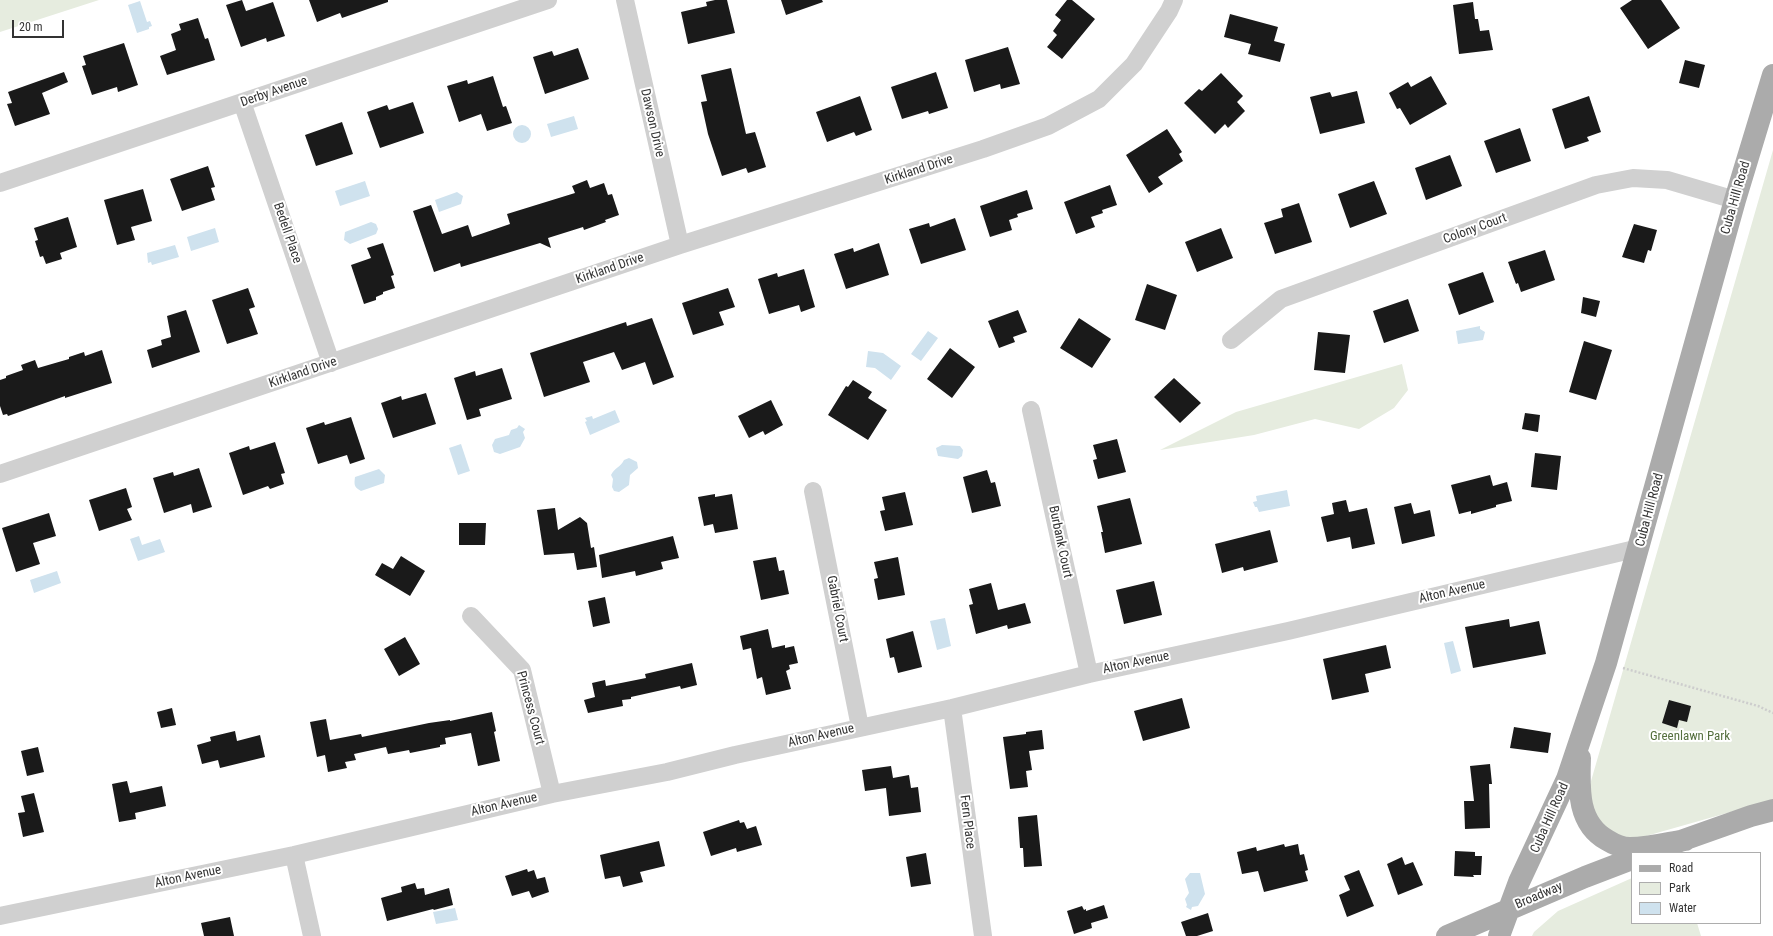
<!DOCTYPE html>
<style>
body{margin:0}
#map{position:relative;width:1773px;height:936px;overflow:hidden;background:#fff;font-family:"Roboto Condensed",sans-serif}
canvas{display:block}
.legend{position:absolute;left:1631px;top:852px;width:130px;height:72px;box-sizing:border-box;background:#fff;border:1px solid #adadad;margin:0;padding:5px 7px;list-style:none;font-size:12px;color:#333}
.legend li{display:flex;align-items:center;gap:8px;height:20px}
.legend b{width:20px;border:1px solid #adadad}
.scale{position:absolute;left:12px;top:20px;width:52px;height:18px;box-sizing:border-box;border:2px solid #333;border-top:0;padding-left:5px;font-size:12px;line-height:14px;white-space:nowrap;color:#333;-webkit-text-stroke:3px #fff;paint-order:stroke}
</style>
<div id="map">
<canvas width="1773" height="936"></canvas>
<ul class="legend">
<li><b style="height:5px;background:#ababab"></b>Road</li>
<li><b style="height:11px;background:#e6ecdf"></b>Park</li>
<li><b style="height:11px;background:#cfe2ee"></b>Water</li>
</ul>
<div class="scale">20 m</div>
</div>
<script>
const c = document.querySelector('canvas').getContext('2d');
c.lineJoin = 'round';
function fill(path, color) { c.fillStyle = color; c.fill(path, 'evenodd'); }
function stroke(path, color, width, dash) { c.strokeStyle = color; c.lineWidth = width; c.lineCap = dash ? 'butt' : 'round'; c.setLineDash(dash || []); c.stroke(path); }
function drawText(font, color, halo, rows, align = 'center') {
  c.font = font + ' "Roboto Condensed",sans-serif'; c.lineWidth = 4; c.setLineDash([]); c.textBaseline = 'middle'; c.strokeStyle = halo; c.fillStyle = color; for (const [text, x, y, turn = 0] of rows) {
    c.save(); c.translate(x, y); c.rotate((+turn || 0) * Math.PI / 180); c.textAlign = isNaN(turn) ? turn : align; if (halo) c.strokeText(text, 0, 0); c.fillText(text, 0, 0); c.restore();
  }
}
fill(new Path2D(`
 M0 0H99L0 32Z
 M1773 150V800L1632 840 1599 829 1587 795Z
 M1402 364 1408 390 1394 408 1359 429 1315 419 1254 435 1160 450 1236 412Z
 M1632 878V923H1697L1701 936H1532L1534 932 1558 911Z`), '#e6ecdf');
fill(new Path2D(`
 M140 1 147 22 150 21 152 26 149 27V29L137 33 128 5Z
 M574 116 578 129 551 137 547 124Z
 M513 134a9 9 0 1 1 18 0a9 9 0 1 1-18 0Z
 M365 181 370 196 340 206 335 191Z
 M457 192 463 196 461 204 439 212 435 200Z
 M371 222 376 224 378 229 376 234 350 244 344 240 345 232Z
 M215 228 219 242 191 251 187 237Z
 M175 245 179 257 152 265 151 262 148 263 147 253Z
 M1480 326V329L1485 332 1483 340 1458 344 1456 331Z
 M928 331 938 338 921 361 911 354Z
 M868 351 883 353 901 366 891 380 875 368 866 367Z
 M615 410 620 422 590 435 585 422 587 421 585 418 592 416 593 419Z
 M519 425 525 429 523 432 525 438 520 447 500 454 494 452 492 445 495 439 509 435 511 430 517 428Z
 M461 444 470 471 458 475 449 448Z
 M942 445 960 446 963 450 962 456 958 459 938 456 936 448Z
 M629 458 637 462 638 468 630 475 629 485 619 492 614 491 612 487 613 479 611 475C614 468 621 467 624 460Z
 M379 469 385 475 384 483 361 491C354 487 354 485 355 477Z
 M1287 490 1290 506 1259 512 1257 507H1255L1253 502 1257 501 1256 496Z
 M139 536 142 545 160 539 165 552 138 561 130 539Z
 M57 571 61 583 34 593 30 580Z
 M945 618 951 646 937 650 930 621Z
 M1453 641 1461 671 1451 674 1444 643Z
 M1190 873H1200L1205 894 1198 906 1192 907 1191 910 1186 907 1187 905 1185 899 1189 893 1185 879Z
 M455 908 458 920 436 924 433 912Z`), '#cfe2ee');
fill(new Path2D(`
 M242 0 246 11 273 2 285 36 267 42 266 38 241 47 226 5Z
 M309 0H388V2L342 18 340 13 317 22Z
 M715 0H727L735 33 688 44 681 12 707 6 706 2Z
 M781 0H822L823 2 786 15Z
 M1067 0H1072L1095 19 1062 59 1047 47 1057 35 1053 31 1061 20 1055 15Z
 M1632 0H1661L1680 28 1648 49 1620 8Z
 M1473 2 1475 19H1478L1480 31 1489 30 1493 50 1459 54 1453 5Z
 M1230 14 1278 27 1274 41 1285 44 1280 62 1248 54 1251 44 1224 37Z
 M198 18 205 39 208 38 215 60 167 75 160 56 176 50 171 34 181 30 179 24Z
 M124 43 138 85 118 92 117 87 92 95 82 66 86 65 83 56Z
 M1008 47 1020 84 1001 89 1000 84 974 92 965 60Z
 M578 48 589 79 545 94 533 57 552 51 554 56Z
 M1685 60 1705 65 1699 88 1679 83Z
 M731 68 746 134 755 132 766 167 748 173 746 168 722 176 708 134 701 102 707 101 701 75Z
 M64 72 68 82 42 93 50 114 15 126 7 104 12 103 8 92Z
 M936 72 948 108 929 114 928 111 902 119 891 87Z
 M1221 73 1243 96 1237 102 1245 111 1228 128 1225 124 1215 134 1184 103 1199 89 1202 91Z
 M493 76 503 107 506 106 512 123 487 131 481 114 459 122 447 86 467 80 468 84Z
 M1431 76 1447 104 1410 125 1400 108 1397 109 1389 93 1408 82 1411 87Z
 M1357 91 1365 123 1320 134 1310 97 1330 92 1332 97Z
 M860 96 872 130 856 136 854 132 827 142 816 112Z
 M1589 96 1601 132 1587 137 1589 141 1565 149 1552 109Z
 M413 102 424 133 380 148 367 112 387 105 389 110Z
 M342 122 353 154 316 166 305 135Z
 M1520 128 1531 161 1496 173 1484 141Z
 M1167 129 1182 152 1179 154 1183 161 1158 177 1163 184 1149 193 1126 155Z
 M1450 155 1462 186 1426 200 1415 168Z
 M208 166 215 187 211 188 215 200 182 211 170 179Z
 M587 180 590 188 604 183 608 195 612 194 619 215 605 220 606 222 584 230 583 227 548 238 551 248 540 243 461 267 460 263 434 272 413 211 431 205 442 234 468 225 472 237 510 224 507 214 575 193 572 186Z
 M1374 181 1387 214 1350 228 1338 194Z
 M1110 185 1117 205 1102 210 1103 213 1091 217 1095 227 1076 234 1064 202Z
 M143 189 152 221 131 227 135 240 117 245 104 200Z
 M1027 190 1033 209 1017 214 1018 217 1009 220 1012 230 990 237 980 206Z
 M1299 203 1312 242 1275 254 1264 223 1283 217 1281 209Z
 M68 217 77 247 60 253 62 259 46 264 43 256 40 257 35 241 38 240 34 228Z
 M955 218 966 250 921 264 909 229 929 223 930 227Z
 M1634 224 1657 230 1651 251 1648 250 1644 263 1622 257Z
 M1221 228 1233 258 1197 272 1185 242Z
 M383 243 394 275 391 276 395 288 383 292V294L376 297V300L364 304 351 265 371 258 367 248Z
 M879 243 889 275 846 289 834 254 853 248 854 252Z
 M1545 250 1555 280 1521 292 1518 283 1516 284 1508 262Z
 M804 269 815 307 801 312 799 305 769 314 758 279 777 273 778 277Z
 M1483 272 1494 302 1459 315 1448 284Z
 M1147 284 1177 295 1165 330 1135 320Z
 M248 288 255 307 249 309 258 334 227 344 212 300Z
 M728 288 735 307 719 312 724 325 693 335 682 303Z
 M1583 297 1600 301 1596 317 1581 313Z
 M1408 299 1419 331 1384 343 1373 311Z
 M186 310 200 352 152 368 147 350 162 345 161 340 171 337 167 316Z
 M1018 310 1027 332 1013 337 1015 342 999 348 988 321Z
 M652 318 674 377 653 385 645 362 622 370 614 352 583 362 590 382 544 397 530 353 626 322 627 326Z
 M1079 318 1111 339 1092 368 1060 348Z
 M1318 332 1350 335 1345 373 1314 370Z
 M1584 341 1612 350 1596 400 1569 392Z
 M950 348 975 367 952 398 927 379Z
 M102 350 112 383 65 398V396L8 416 7 414 3 415 0 406V380L6 378V376L23 370 21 365 35 360 38 368 69 359V357L84 352 85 356Z
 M502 368 512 399 479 409 481 416 467 420 454 378 475 371 476 376Z
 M1174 378 1201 403 1180 423 1154 397Z
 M853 380 872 392 868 398 887 410 868 440 828 415 846 386 848 387Z
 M426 393 436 424 393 438 381 403 401 396 402 400Z
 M771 400 783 425 765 435 763 431 749 438 738 416Z
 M1525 413 1540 415 1538 432 1522 429Z
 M351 417 365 459 350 464 347 455 318 464 306 428 324 422 325 425Z
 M1117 439 1126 472 1098 479 1093 460 1097 459 1093 445Z
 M275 442 285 473 281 474 284 484 270 489 268 486 243 495 229 453 249 446 250 450Z
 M1535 453 1561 456 1557 490 1531 487Z
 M199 468 212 507 193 513 191 504 164 513 153 478 173 472 174 476Z
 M987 470 991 483 995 482 1001 506 972 513 963 477Z
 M1490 475 1493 486 1507 482 1512 501 1496 505V507L1471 514V511L1459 514 1451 485Z
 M126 488 132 507 127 509 132 520 99 531 89 500Z
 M905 492 913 525 885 531 880 511 885 510 882 497Z
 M715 494V497L732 494 738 529 715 533 713 524 704 526 698 497Z
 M1130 498 1142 544 1105 553 1101 532H1103L1097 506Z
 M1346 500 1349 512 1367 508 1375 544 1352 549 1350 537 1327 542 1321 517 1334 514 1332 503Z
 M1411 503 1414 514 1430 510 1435 536 1402 544 1394 507Z
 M555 508 558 530 580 517 587 523 591 548 594 547 597 567 577 570 574 553 544 555 537 510Z
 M49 513 56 536 33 543 40 564 16 572 2 528Z
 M459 523H486L485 545H459Z
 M1270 530 1278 562 1244 571 1243 567 1222 573 1215 544Z
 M673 536 679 558 661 562 663 569 636 576 635 571 602 578 599 555Z
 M401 556 425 571 410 596 375 575 382 563 393 569Z
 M776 557 779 571 784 570 789 594 761 600 753 561Z
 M898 557 905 595 878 600 874 579 878 578 874 562Z
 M1154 581 1162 615 1124 624 1116 590Z
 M991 583 998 610 1025 603 1031 623 1008 629 1007 625 976 634 969 605 973 604 969 589Z
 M605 597 610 623 593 627 588 601Z
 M1509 619 1510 627 1539 621 1546 654 1473 668 1465 627Z
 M768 629 772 648 785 645V648L794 646 798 663 789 665 790 669 786 671 791 689 766 695 762 677 757 679 751 648 743 650 740 636Z
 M913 631 922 667 898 673 894 657 890 658 886 639Z
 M405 637 420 664 399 676 384 649Z
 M1386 645 1391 668 1365 674 1369 692 1332 700 1323 659Z
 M692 663 697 685 681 689 680 686 631 697V699L622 700 623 706 588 713 584 700 595 697 592 683 605 680 606 686 646 678 645 674Z
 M1182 698 1190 728 1143 741 1134 711Z
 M1669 700 1691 706 1687 722 1679 720 1677 728 1662 723Z
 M172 708 176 725 161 728 157 712Z
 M492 712 496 731 494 732 500 761 478 766 471 733 445 738 446 744 440 745V747L410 753 409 750 388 754 386 747 354 754 356 760 345 762 347 768 328 772 325 755 317 757 310 722 326 719 330 740 361 734 362 737 429 723 450 720V721Z
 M1514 727 1551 733 1548 753 1510 748Z
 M1042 730 1044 749 1029 751 1032 770 1026 771 1028 787 1010 789 1003 737 1026 734V732Z
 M235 731 237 741 260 735 265 757 220 768 218 760 202 764 197 745 211 741 210 737Z
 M38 747 44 772 27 776 21 751Z
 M1490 764 1492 784H1489L1490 828 1465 829 1464 801H1474L1470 766Z
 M891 766 893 778 909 775 911 788 918 787 921 812 889 816 886 788 865 791 862 770Z
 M127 781 130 793 162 786 166 806 135 813 136 819 119 822 112 784Z
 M34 793 44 832 23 837 18 813 25 812 21 796Z
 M1037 815 1042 866 1024 867 1023 848H1020L1018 817Z
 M739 820 740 823 744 822 747 829 756 826 762 845 737 852 736 848 711 856 703 832Z
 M659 841 665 866 640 872 643 882 623 887 620 876 605 879 600 855Z
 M1284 844 1285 847 1298 844 1300 855 1304 854 1308 870 1305 871 1308 881 1264 892 1258 871 1242 874 1237 852 1256 847 1257 851Z
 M1455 851 1475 852V856H1482L1481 875H1473L1474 877 1454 876Z
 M926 853 931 884 911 887 906 857Z
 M1402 857 1405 865 1413 862 1423 885 1398 895 1387 864Z
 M527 869 528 872 534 870 537 879 545 877 549 892 532 898 529 891 512 896 505 876Z
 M1359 870 1374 906 1347 917 1339 895 1350 890 1344 876Z
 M415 883 417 889 424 888 425 895 449 888 453 905 434 910 433 909 387 921 381 898 402 892 401 887Z
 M1104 905 1108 918 1091 923 1092 928 1074 934 1067 911 1082 906 1084 910 1086 909V911Z
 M1208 913 1213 931 1197 936H1186L1181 922Z
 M230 917 234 936H204L201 923Z`), '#1a1a1a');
stroke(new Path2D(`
 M1623 668 1758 706 1773 713`), '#cdcdcd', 2.5, [2, 2]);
stroke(new Path2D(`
 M625 0 680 245
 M242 102 331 363
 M0 183 548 0
 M1231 340 1281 299 1596 185 1633 178 1667 180 1735 200
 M1031 410 1089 674
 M0 474 680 245 983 149 1048 126 1099 99 1134 64 1169 11 1174 0
 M813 491 860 727
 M471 616 522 670 552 794
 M952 708 983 936
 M294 855 312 936
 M0 916 294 855 552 794 667 772 735 755 952 708 1089 674 1288 631 1639 548`), '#d0d0d0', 18);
stroke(new Path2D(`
 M1580 758C1579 789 1577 823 1607 840 1615 845 1622 848 1630 848 1649 848 1667 843 1685 840
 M1672 844 1751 816 1773 810
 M1447 936 1585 877 1632 859
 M1499 936 1519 882 1567 779 1606 663 1735 200 1773 75`), '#ababab', 22);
drawText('13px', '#333', '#fff', [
 ["Derby Avenue",274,92,-19],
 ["Dawson Drive",652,123,77],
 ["Kirkland Drive",919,170,-18],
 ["Cuba Hill Road",1736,198,-74],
 ["Colony Court",1475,229,-20],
 ["Bedell Place",287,233,71],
 ["Kirkland Drive",610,269,-19],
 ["Kirkland Drive",303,373,-19],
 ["Cuba Hill Road",1650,510,-75],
 ["Burbank Court",1060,542,78],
 ["Alton Avenue",1452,592,-13],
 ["Gabriel Court",837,609,79],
 ["Alton Avenue",1136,663,-12],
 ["Princess Court",530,708,75],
 ["Alton Avenue",821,736,-13],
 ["Alton Avenue",504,805,-13],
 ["Cuba Hill Road",1550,818,-66],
 ["Fern Place",967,822,83],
 ["Alton Avenue",188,877,-12],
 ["Broadway",1539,896,-23]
]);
drawText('13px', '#56703f', '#fff', [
 ["Greenlawn Park",1690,737]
]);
</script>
